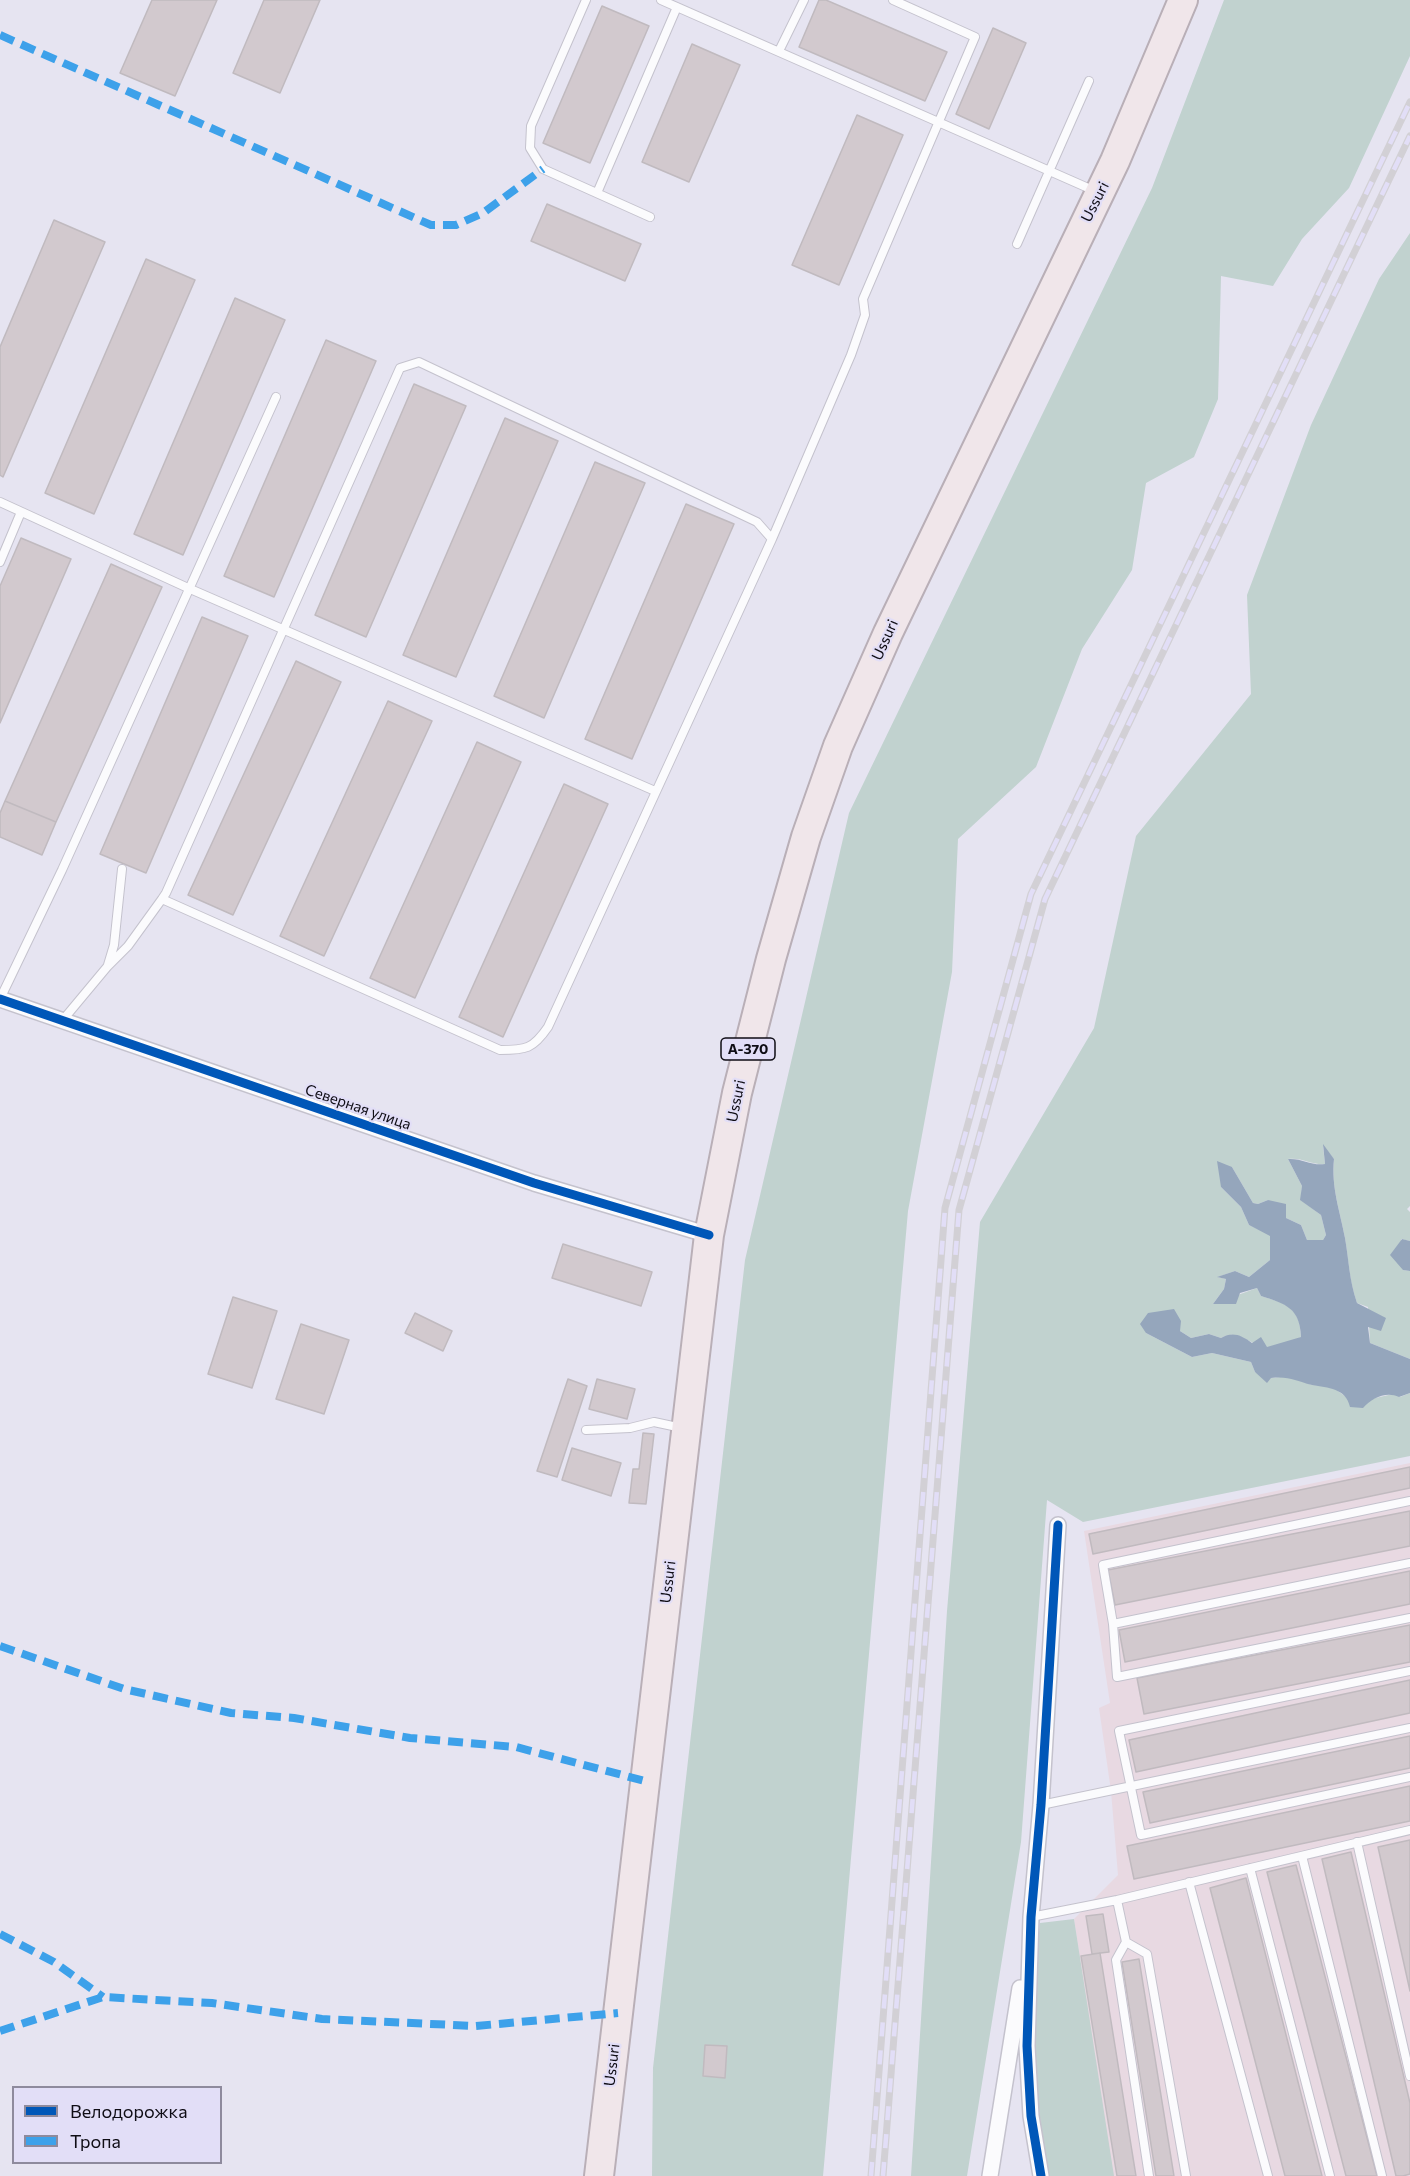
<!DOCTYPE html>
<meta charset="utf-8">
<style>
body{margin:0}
#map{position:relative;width:1410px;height:2176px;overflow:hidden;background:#e6e4f1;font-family:Commissioner,sans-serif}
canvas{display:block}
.legend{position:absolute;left:12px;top:2086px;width:210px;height:78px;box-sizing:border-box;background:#e2def7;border:2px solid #8e8a9d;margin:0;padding:8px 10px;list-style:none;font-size:18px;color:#0f0d15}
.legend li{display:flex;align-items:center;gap:12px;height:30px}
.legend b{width:30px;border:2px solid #8e8a9d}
</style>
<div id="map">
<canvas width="1410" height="2176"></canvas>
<ul class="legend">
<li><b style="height:8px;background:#0057b8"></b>Велодорожка</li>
<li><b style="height:8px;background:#3da1ea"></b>Тропа</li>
</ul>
</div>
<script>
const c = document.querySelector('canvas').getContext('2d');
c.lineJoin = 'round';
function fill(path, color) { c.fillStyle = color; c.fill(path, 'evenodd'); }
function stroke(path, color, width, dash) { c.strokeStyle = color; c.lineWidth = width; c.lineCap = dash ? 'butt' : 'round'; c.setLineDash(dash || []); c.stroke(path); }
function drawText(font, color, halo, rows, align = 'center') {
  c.font = font + ' Commissioner,sans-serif'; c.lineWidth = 4.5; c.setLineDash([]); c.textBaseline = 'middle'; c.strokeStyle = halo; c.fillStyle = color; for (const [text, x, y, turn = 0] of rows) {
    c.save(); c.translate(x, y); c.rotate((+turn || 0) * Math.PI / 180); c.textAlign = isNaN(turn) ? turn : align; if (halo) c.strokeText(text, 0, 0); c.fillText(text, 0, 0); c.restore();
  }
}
fill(new Path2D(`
 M1410 1463V2176H1112L1074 1919 1118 1875 1111 1791 1099 1708 1110 1703 1084 1531Z`), '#e8d9e2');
fill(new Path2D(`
 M1224 0H1410V56L1349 188 1302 239 1273 286 1221 276 1218 399 1194 457 1146 483 1132 570 1082 649 1036 767 958 839 952 972 908 1211 823 2176H652L653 2068 745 1260 849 813 1152 188Z
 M1410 233V1206L1407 1209 1410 1212V1241L1401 1239 1403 1270 1410 1271V1359L1370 1343 1368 1307 1357 1303C1349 1280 1349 1262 1345 1238 1340 1211 1331 1187 1334 1159L1323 1146 1325 1164C1311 1165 1302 1157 1288 1159L1302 1186 1301 1200 1321 1215 1326 1235 1323 1240H1307L1301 1225 1286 1218 1268 1200 1258 1204 1253 1203 1232 1167 1221 1187 1241 1207 1249 1225 1270 1235V1260L1249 1277 1235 1271 1218 1277 1226 1279 1224 1289 1213 1304 1257 1288 1261 1296C1287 1304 1300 1307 1301 1337 1291 1342 1276 1349 1264 1347 1248 1344 1238 1328 1221 1338L1209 1334 1191 1338 1180 1331 1146 1333 1192 1357 1212 1353 1251 1362 1255 1372 1271 1378 1288 1376 1312 1385 1331 1386 1349 1399H1371L1393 1394 1400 1397 1410 1393V1456L1083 1522 1047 1500 1021 1842 967 2176H911L947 1611 980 1222 1094 1028 1136 836 1251 694 1247 595 1311 425 1379 279Z
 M1074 1919 1114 2176H1048C1034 2086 1029 2013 1040 1923Z`), '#c1d2cf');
fill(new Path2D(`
 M1323 1144 1334 1159C1331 1187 1340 1211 1345 1238 1349 1261 1349 1279 1357 1303L1386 1318 1381 1331 1368 1327 1370 1343 1410 1359V1393L1399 1397C1386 1391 1372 1398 1363 1408L1350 1407C1346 1388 1328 1388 1312 1385 1295 1381 1290 1376 1271 1378L1267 1383 1255 1372 1251 1362 1212 1353 1192 1357 1146 1333 1140 1324 1148 1313 1174 1309 1181 1321 1180 1331 1191 1338 1209 1334 1221 1338C1232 1331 1242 1335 1252 1343L1261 1337 1267 1347 1301 1337C1300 1308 1286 1304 1261 1296L1257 1288 1240 1293 1236 1304H1213L1224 1289 1226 1279 1217 1277 1235 1271 1249 1277 1270 1260V1236L1249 1225 1241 1207 1221 1187 1217 1161 1232 1167 1253 1203 1258 1204 1268 1200 1286 1204V1218L1301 1225 1307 1240H1323L1326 1235 1321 1215 1300 1200 1302 1186 1288 1159C1302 1158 1311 1166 1325 1164Z
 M1402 1239 1410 1241V1271L1403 1270 1390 1255Z`), '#95a6bc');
const building = new Path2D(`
 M152 0H217L175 96 120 73Z
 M264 0H320L280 93 233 73Z
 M819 0H826L947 52 925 101 799 47Z
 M602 6 649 26 590 163 543 143Z
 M993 28 1026 43 989 129 956 114Z
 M692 44 740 65 689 182 642 162Z
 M857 115 903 135 839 285 792 265Z
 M547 204 641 244 625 281 531 241Z
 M54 220 105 242 3 477 0 475V347Z
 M146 259 195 280 94 514 45 493Z
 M235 298 285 320 183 555 134 534Z
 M326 340 376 361 274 597 224 576Z
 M414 384 466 406 366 637 315 615Z
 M505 418 558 441 456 677 403 655Z
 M595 462 645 483 544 718 494 696Z
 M686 504 734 524 632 759 585 739Z
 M21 538 71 559 0 723V586Z
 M111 564 162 587 56 822 5 801Z
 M202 617 248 636 146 873 100 854Z
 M296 661 341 682 233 915 188 895Z
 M388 701 432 721 324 956 280 936Z
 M477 742 521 762 415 998 370 978Z
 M564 784 608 804 503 1037 459 1017Z
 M5 801 56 822 42 855 0 837V813Z
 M563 1244 652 1272 641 1306 552 1278Z
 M233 1297 277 1311 252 1388 208 1374Z
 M415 1313 452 1331 443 1351 405 1333Z
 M301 1324 349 1340 324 1414 276 1399Z
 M568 1379 587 1386 557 1477 537 1471Z
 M597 1379 635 1389 627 1419 589 1409Z
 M643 1433 654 1434 646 1504 629 1503 633 1469H639Z
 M572 1448 621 1463 611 1496 562 1480Z
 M1410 1467V1488L1093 1554 1089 1534Z
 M1410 1511V1546L1115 1605 1108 1570Z
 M1410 1571V1604L1125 1662 1119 1630Z
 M1410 1625V1662L1144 1714 1137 1678Z
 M1410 1680V1713L1136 1772 1129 1740Z
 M1410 1736V1768L1150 1823 1143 1792Z
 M1410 1786V1821L1134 1879 1127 1846Z
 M1410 1840V1991L1378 1847Z
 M1351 1852 1410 2103V2174L1403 2176H1396L1322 1859Z
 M1296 1865 1377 2176H1346L1267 1872Z
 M1246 1878 1322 2176H1285L1210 1888Z
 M1103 1914 1109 1952 1092 1954 1086 1916Z
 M1100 1953 1136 2176H1117L1081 1956Z
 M1139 1959 1174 2176H1156L1122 1962Z
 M705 2045 727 2046 725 2078 703 2076Z`);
fill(building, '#d2c9ce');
stroke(building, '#c0babf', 1.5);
const lane = new Path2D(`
 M586 0 531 126 530 148 543 169 650 217
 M661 0 1095 191
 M779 51 804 0
 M597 193 677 7
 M1017 244 1089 81
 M0 502 188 588 655 791
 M772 539 851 355 865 315 863 299 975 37 893 0
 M0 562 21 512
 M108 965 114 945 122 869
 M0 999 62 870 276 397
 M62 1021 107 967 128 946 162 899 166 893 400 368 419 362 757 522 772 539 548 1027C533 1049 526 1050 500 1050L162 899
 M586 1430 630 1428 654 1422 682 1428
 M1410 1501 1103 1565 1113 1624 1117 1677 1410 1618
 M1113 1624 1410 1563
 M1410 1671 1119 1731 1141 1835 1410 1777
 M1041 1805 1410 1728
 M1357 1842 1410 2076
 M1302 1856 1382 2176
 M1250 1868 1330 2176
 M1189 1882 1268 2176
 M1117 1900 1126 1942 1116 1960 1149 2176
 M1031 1917 1117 1900 1410 1830
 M1126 1942 1147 1954 1186 2176`);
const street = new Path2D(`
 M0 999 534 1183 709 1235
 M990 2176 1020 1988
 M1041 2176 1031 2116 1027 2046 1031 1917 1041 1805 1058 1525`);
const highway = new Path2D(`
 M599 2176 709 1235 737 1093 771 959 806 837 838 746 888 633 1115 161 1183 0`);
stroke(lane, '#c4c2cd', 10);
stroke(street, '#c4c2cd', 18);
stroke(highway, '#b9afb7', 32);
stroke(lane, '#fbfbfd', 8);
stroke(street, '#fbfbfd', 15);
stroke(highway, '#f0e6ea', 28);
const rail = new Path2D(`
 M871 2176 945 1208 1031 894 1410 102
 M883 2176 959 1210 1045 899 1410 136`);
stroke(rail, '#d2d0d5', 7);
stroke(rail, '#e2def7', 4.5, [14]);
stroke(new Path2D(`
 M0 35 431 225H456L483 213 543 169
 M0 1646 124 1689 231 1713 294 1718 410 1738 516 1747 645 1781
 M0 1934 54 1962 103 1997
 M0 2031 103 1997 212 2003 322 2019 476 2026 618 2013`), '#3da1ea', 8, [15, 8]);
stroke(new Path2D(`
 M0 999 534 1183 709 1235
 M1041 2176 1031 2116 1027 2046 1031 1917 1041 1805 1058 1525`), '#0057b8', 9);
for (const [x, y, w] of [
 [748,1049,54]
]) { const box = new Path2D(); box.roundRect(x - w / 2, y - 11, w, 22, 4.5); c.fillStyle = '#e2def7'; c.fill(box); stroke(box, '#0f0d15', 1.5); }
drawText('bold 14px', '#0f0d15', null, [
 ["А-370",748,1049]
]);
drawText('15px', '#0f0d15', '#e2def7', [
 ["Ussuri",1095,202,-63],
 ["Ussuri",885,640,-66],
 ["Ussuri",736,1101,-78],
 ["Северная улица",358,1107,19],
 ["Ussuri",668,1582,-83],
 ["Ussuri",612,2065,-83]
]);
</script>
